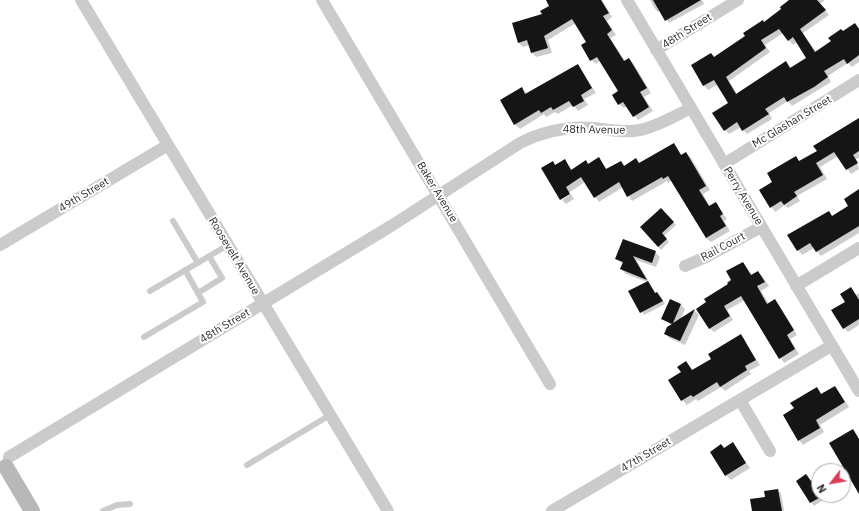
<!DOCTYPE html>
<style>
body{margin:0}
#map{position:relative;width:859px;height:511px;overflow:hidden;background:#fff;font-family:"IBM Plex Sans",sans-serif}
canvas{display:block}
.north{position:absolute;left:811px;top:463px;width:40px;height:40px;box-sizing:border-box;background:#fff;border:1px solid #ababab;border-radius:50%;rotate:239deg;font-size:11px;font-weight:700;line-height:16px;text-align:center;color:#2e2e2e}
.north::after{content:'';display:block;margin:auto;width:14px;height:18px;background:#d93d57;clip-path:polygon(50% 0,100% 100%,50% 72%,0 100%)}
</style>
<div id="map">
<canvas width="859" height="511"></canvas>
<div class="north">N</div>
</div>
<script>
const c = document.querySelector('canvas').getContext('2d');
c.lineJoin = 'round';
function fill(path, color) { c.fillStyle = color; c.fill(path, 'evenodd'); }
function stroke(path, color, width, dash) { c.strokeStyle = color; c.lineWidth = width; c.lineCap = dash ? 'butt' : 'round'; c.setLineDash(dash || []); c.stroke(path); }
function drawText(font, color, halo, rows, align = 'center') {
  c.font = font + ' "IBM Plex Sans",sans-serif'; c.lineWidth = 4; c.setLineDash([]); c.textBaseline = 'middle'; c.strokeStyle = halo; c.fillStyle = color; for (const [text, x, y, turn = 0] of rows) {
    c.save(); c.translate(x, y); c.rotate((+turn || 0) * Math.PI / 180); c.textAlign = isNaN(turn) ? turn : align; if (halo) c.strokeText(text, 0, 0); c.fillText(text, 0, 0); c.restore();
  }
}
fill(new Path2D(`
 M551 0H602L612 17 607 21 616 35 610 38 625 61 629 59 633 63 651 93 644 97 653 111 638 120 627 106 624 108 619 104V91L600 61 596 64 591 60 587 42 576 23 548 40 552 53 536 57 532 53 530 45 523 47 519 43 550 6Z
 M650 0H702L704 4 669 23 660 10 658 12 655 9Z
 M790 0H825L820 4 829 15 803 33 816 52 855 24 859 29V62L852 67 848 63 828 76 831 82 792 106 788 101 769 113 772 119 747 134 741 127 729 134 725 130 729 103 717 85 708 90 704 86 692 66 715 58 783 9ZM783 33 793 45 797 42 807 58 791 68 786 62 737 94 729 81 770 52 765 45Z
 M578 65 596 93 584 99 588 105 578 111 573 105 558 114 555 112 546 117 544 114 520 129 515 124 522 88 527 94Z
 M859 119V158L856 159 859 169 851 174 838 156 820 167 827 179 797 196 800 201 788 208 785 205 775 212 760 190 773 182 795 157 800 162 818 151Z
 M674 144 682 156 686 153 691 158 710 190 703 194 710 207 716 203 727 219 724 221 730 231 711 242 706 238 672 180 668 183 667 181 632 201 623 187 599 202 585 182 561 198 556 166 564 160 572 170 586 162 589 165 599 159 607 170 621 162 625 166 636 160 640 164Z
 M859 191V233L821 256 814 248 802 255 798 250 833 217 850 207Z
 M571 194 574 199 566 204 562 200Z
 M661 209 676 225 664 236 669 242 661 250 641 227Z
 M623 240 655 252 660 257 656 267 636 260 656 294 657 293 660 296 665 304 644 315 630 292 647 282 626 274 621 269 623 264 616 259Z
 M743 263 752 275 758 272 762 276 769 286 761 291 769 304 775 301 779 305 797 335 790 339 799 354 784 363 745 300 727 310 733 320 714 332 709 328 729 285Z
 M851 289 856 295 859 293V325L848 332 844 328 846 302Z
 M681 305 685 309 681 319 695 311 699 315 685 345 669 338 665 333 671 325 662 318Z
 M741 336 760 365 749 371 751 374 725 391 721 387 698 401 696 399 687 405 682 400V373L686 362 693 371 713 359Z
 M835 387 849 407 820 425 824 432 803 445 799 440 795 409 816 388 822 395Z
 M733 444 750 468 731 480 726 475 724 449Z
 M806 475 812 482 819 477V495H830L814 506 797 481Z
 M778 490 781 493 784 511H753L766 498Z`), '#0003');
fill(new Path2D(`
 M546 0H601L609 13 603 16 612 30 607 34 624 61 629 58 647 88 640 92 649 107 633 117 623 102 618 105 612 95 618 91 597 57 590 61 581 45 586 42 572 19 544 36 548 48 531 53 527 40 518 43 512 23 542 14 540 11 549 6Z
 M653 0H701L665 21Z
 M789 0H817L826 10 800 29 815 52 831 41 828 38 841 29 843 31 855 23 859 29V55L847 64 844 59 824 71 828 77 814 87 787 102 784 97 765 109 769 114 742 131 737 122 724 131 712 113 728 103 714 80 703 86 691 65 711 53 714 57 745 36 743 33 763 20 764 22 781 9 780 7ZM779 29 788 41 793 37 806 58 790 68 786 61 736 94 726 77 766 48 761 40Z
 M578 64 592 88 581 95 584 101 573 107 569 101 553 110 551 107 541 113 539 110 514 125 500 100 522 87 525 94Z
 M859 118V151L853 155 858 163 846 170 834 152 816 163 823 175 794 192 797 196 784 205 781 201 770 208 759 190 772 182 767 173 796 156 799 161 817 151 813 146Z
 M674 143 681 155 686 152 706 186 699 190 709 206 716 202 723 214 720 216 726 226 706 238 668 176 663 179 662 177 627 197 619 182 594 198 581 177 566 187 570 194 560 200 541 168 553 161 555 165 565 159 571 170 586 160 588 164 599 157 606 169 621 161 624 166 636 158 639 163Z
 M859 189V226L816 252 810 243 797 251 787 235 829 211 832 216 848 206 844 199Z
 M661 208 674 222 662 233 667 239 658 247 640 227Z
 M623 239 656 251 652 263 633 256 647 280 620 269 623 262 615 259Z
 M743 262 751 275 758 271 765 282 757 286 767 304 775 299 794 330 787 335 795 349 779 359 741 296 724 306 730 316 709 329 696 309 706 302 704 299 728 284 727 283 731 280 726 271Z
 M648 281 655 293 657 292 663 301 640 313 628 291Z
 M851 287 859 300V319L843 329 831 310 845 302 840 294Z
 M670 299 681 304 673 323 695 309 680 341 664 334 667 327 672 324 661 319Z
 M741 334 756 360 745 366 747 370 720 387 717 382 693 397 691 395 681 401 668 380 681 372 677 367 686 361 692 370 711 359 708 354Z
 M835 386 845 402 816 420 820 428 798 441 783 415 794 408 790 403 817 387 821 394Z
 M853 429 859 439V494L829 443Z
 M733 442 746 463 725 476 710 452 721 444 724 448Z
 M806 474 811 481 819 476V498L810 503 796 481Z
 M778 489 782 511H752L750 499 765 497 764 491Z`), '#151515');
stroke(new Path2D(`
 M173 221 198 263
 M185 270 198 293
 M150 291 228 245
 M144 337 203 302 198 293 222 278 209 256
 M247 465 330 415
 M103 511 117 505 130 504`), '#cbcbcb', 6);
stroke(new Path2D(`
 M81 0 388 511
 M322 0 550 384
 M627 0 859 391
 M656 50 738 0
 M724 164 859 80
 M0 245 168 145
 M685 266 706 257 761 227
 M796 286 859 248
 M740 400 770 451
 M9 457 391 226 520 143C544 131 567 126 594 128 609 130 625 133 640 130 658 126 675 116 691 108
 M552 511 831 346`), '#cbcbcb', 12);
stroke(new Path2D(`
 M6 467 32 511`), '#b8b8b8', 16);
drawText('11px', '#2e2e2e', '#fff', [
 ["48th Street",687,31,-32],
 ["Mc Glashan Street",792,122,-31],
 ["48th Avenue",594,130,1],
 ["Baker Avenue",437,192,59],
 ["49th Street",84,195,-31],
 ["Perry Avenue",743,196,59],
 ["Rail Court",723,247,-28],
 ["Roosevelt Avenue",234,256,59],
 ["48th Street",225,326,-31],
 ["47th Street",646,455,-31]
]);
</script>
